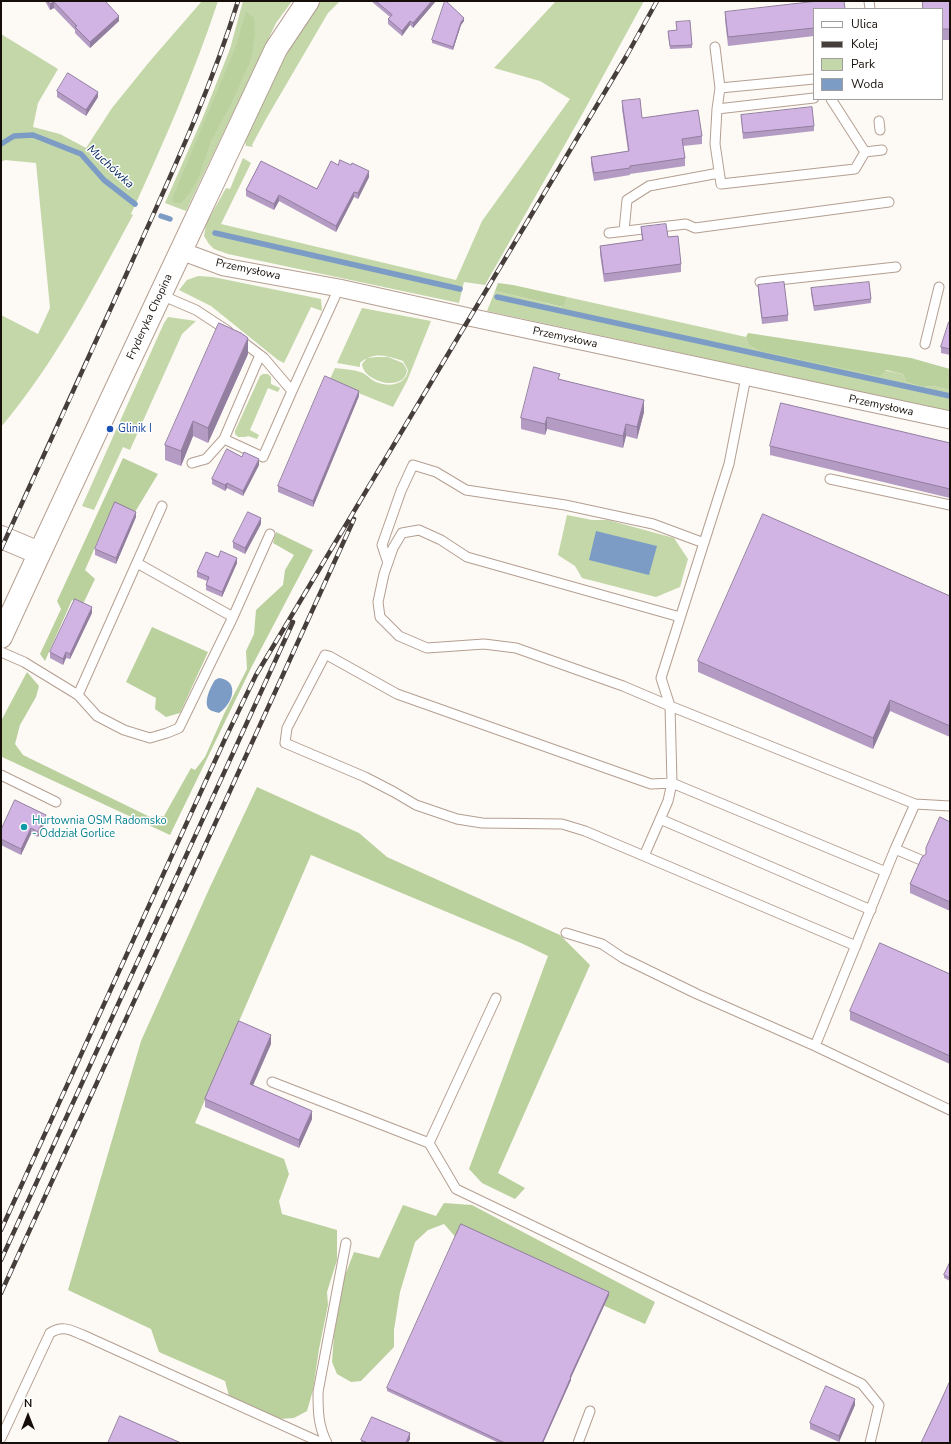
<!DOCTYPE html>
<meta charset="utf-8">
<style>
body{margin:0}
#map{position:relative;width:951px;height:1444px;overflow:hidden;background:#fdf9f5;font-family:"Nunito Sans",sans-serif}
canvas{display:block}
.frame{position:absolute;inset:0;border:2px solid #150e09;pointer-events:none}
.legend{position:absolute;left:813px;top:8px;width:130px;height:92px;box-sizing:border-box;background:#fff;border:1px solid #a19f9d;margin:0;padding:5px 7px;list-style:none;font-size:12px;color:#150e09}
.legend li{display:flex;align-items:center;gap:8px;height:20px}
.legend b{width:20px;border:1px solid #a19f9d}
.north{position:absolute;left:8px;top:1396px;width:40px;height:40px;-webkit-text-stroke:3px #fff;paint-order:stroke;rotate:0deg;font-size:11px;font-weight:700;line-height:16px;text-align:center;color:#150e09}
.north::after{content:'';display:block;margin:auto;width:14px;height:18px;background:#150e09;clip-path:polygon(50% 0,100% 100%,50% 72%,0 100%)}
</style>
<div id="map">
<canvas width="951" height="1444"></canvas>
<div class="frame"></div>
<ul class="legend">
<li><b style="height:5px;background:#fff"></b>Ulica</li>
<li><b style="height:5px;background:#453e3a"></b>Kolej</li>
<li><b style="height:11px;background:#c3d7a9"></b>Park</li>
<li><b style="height:11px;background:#7c9cc6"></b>Woda</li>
</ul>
<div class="north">N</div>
</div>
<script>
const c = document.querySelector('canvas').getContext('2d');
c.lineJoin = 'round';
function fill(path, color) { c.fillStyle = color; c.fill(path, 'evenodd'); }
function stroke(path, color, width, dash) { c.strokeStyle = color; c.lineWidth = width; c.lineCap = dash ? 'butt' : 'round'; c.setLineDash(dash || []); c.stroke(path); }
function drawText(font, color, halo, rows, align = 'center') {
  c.font = font + ' "Nunito Sans",sans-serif'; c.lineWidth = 3; c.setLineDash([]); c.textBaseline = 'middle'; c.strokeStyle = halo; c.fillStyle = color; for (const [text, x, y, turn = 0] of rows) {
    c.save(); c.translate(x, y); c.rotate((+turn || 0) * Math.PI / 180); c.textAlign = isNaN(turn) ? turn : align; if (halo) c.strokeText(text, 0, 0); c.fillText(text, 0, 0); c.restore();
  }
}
fill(new Path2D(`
 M202 1H218C194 74 163 144 131 214L133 215C93 289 55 363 1 427V315L38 334 50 308 36 163 5 160 1 162V34L58 69 38 103 33 127 60 134 86 148 112 108 150 61Z
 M243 1H292L276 23 186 211 165 203 203 117 230 49Z
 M321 1H340L328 13 266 119 252 145 253 147 246 146 245 140C266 93 290 42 321 1Z
 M556 1H644L584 111 485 285 464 282 459 303 228 254 214 249 209 244 204 236 206 224 226 188 230 189 243 158 251 163 221 224 456 280 482 221 570 99 540 81 494 68Z
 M198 276 213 277 321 299 322 311 311 307 284 363 278 360 211 306 179 290 187 280Z
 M495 291 562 307 567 297 746 337 748 344 903 374 906 382 922 387 933 386 950 390V411L487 311Z
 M362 308 431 321 407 381 393 407 329 381 335 368C344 369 355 370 363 373 367 375 371 380 376 382 388 387 406 386 408 370L403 361C388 356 373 351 360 363V367L337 363Z
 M168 317 196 321 182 334 130 450 123 447 94 510 82 506 164 323Z
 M376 357H388L403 363 407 370C405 393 363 382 362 364L367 358Z
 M263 374H268L271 377V384L280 388 278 392 268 388 250 430 259 435 257 439 248 436 245 437H238L235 434V431L260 376Z
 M567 515 592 520H608L674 538 688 559 680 587 656 597 582 578 575 566 558 555Z`), '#c3d7a9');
fill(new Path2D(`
 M246 12 254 18 255 34 251 59 232 102 211 141 199 176 191 191 181 203H174L172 199 235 49Z
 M498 283 513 285 567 297 563 307 495 291Z
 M748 333 911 358 950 369V390L933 386 922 387 906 382 903 374 886 370 880 376 761 351 748 344 746 337Z
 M123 458 158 474 135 512 114 504 85 570 95 579 83 604 72 600 45 661 40 654 61 609 57 601Z
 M276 532 313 550 251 668 170 835 2 757 1 721 27 672 39 686 36 697 20 725 15 744 23 755 150 817 164 816 191 768 195 770 205 757 224 714 247 669 246 651 254 634 256 610 283 585 285 570 294 555 273 543Z
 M152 627 208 652 180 713 166 717 155 709 156 698 126 682Z
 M257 787 359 833 387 857 560 935 590 965 498 1173 525 1188 515 1199 482 1183 469 1169 548 956 521 943 311 855 195 1123 284 1159 289 1174 279 1201 282 1214 337 1230V1260L327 1292 328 1305 319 1349 313 1390 307 1411 294 1418 279 1419 229 1396 225 1381 159 1352 151 1329 68 1290 141 1041 210 887Z
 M444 1203 472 1205 655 1302 645 1324 459 1241 444 1224 428 1230 415 1242 400 1292 394 1330V1347L361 1381 351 1382 337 1374 332 1362 334 1335 344 1278 354 1252 379 1258 403 1205 436 1216Z`), '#bad09d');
fill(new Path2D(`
 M596 531 657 546 649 575 589 560Z
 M219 678C241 681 232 705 219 713 216 712 210 711 208 708 204 700 211 686 215 680Z`), '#7c9cc6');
stroke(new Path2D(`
 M1 144 14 136 33 135 81 154 104 180 135 204
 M161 216 170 219
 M215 233 460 289
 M497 297 950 396`), '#7c9cc6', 5.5);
const lane = new Path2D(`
 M869 1 870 9
 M715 47 720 88 814 79
 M720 88 717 109 715 144 721 184 855 169 865 152 882 150
 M831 99 865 152
 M717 109 814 98
 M879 121 880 130
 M624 231 627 200 649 186 719 173
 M609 233 686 224 695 228 889 202
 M760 282 896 267
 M161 295 196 310 228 331
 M925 344 939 287
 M746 377 729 464 661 678 670 706 672 783 886 872
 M292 391 339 288
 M224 439 260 355
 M192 463 206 459 224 439 263 457 292 391 264 358 239 339
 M830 479 950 505
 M137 563 233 617
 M388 563 382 545 401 491 413 465 436 472 466 490 565 505 653 524 704 543
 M680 617 467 557 441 540 419 530 402 533 393 548 384 574 378 602 380 617 399 636 427 648 484 644 516 648 623 686 670 706 915 804
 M1 652 24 662 78 695 97 716 124 730 150 738 167 733 179 728 233 617 270 534
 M78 695 162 506
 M1 775 56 802
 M660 819 871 910
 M895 849 921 860
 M644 856 585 831 562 824 482 823 457 819 416 805 394 792 365 777 285 743 287 728 325 655 329 656 397 694 651 784 672 783 668 801 644 856 856 946
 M566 933 602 944 623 958 697 994 815 1046 895 849 915 804 950 806
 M815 1046 950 1110
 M272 1082 429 1143 456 1189 862 1384 879 1405 870 1443
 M429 1143 496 998
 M1 1438 50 1333C63 1325 70 1330 83 1335L322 1443
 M327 1443C318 1426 318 1410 318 1392L346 1243
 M578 1443 590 1411`);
const street = new Path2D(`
 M181 251 224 267 339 288 469 317 950 420`);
const secondary = new Path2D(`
 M1 537 39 553
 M1 637C91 440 184 245 276 49L308 1`);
stroke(lane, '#b49f91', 11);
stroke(street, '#b49f91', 19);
stroke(secondary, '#b49f91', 24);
stroke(lane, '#fff', 9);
stroke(street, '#fff', 17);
stroke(secondary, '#fff', 22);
const rail = new Path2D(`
 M1 549C45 454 88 359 131 264 170 177 210 92 238 1
 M1 1230 225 739 256 675 627 55 657 1
 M1 1260 293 622
 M1 1293 354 519`);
stroke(rail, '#453e3a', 4.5);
stroke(rail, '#fff', 3, [9]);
fill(new Path2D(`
 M45 1H105L119 21 90 48 75 33V30L54 8 50 10Z
 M371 1H436L413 28 410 25 402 36 388 24V19L390 17Z
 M950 1V40H942V9Z
 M814 9V36L728 46 725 20V12Z
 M464 21 461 25 453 50 432 43V40Z
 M668 34 692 45V48L670 49Z
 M57 91 98 97 86 116 57 97Z
 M622 101 642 118 702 136V144L683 146 685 158V166L630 174V175L594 181 591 164V157L628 151 622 109Z
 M741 115 814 126V131L743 139Z
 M338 165 369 177 358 199 354 197 336 232 279 201 274 210 246 196V190L317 189Z
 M641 227 668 237 681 264V272L604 282 600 254V246L642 241Z
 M758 285 788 315V321L762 324 758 291Z
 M811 288 871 299V303L814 311 811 293Z
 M950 322V355L941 353V347Z
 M248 354 208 443 193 436 181 466 165 460V445Z
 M560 379 644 412 637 439 626 436 623 448 547 429 545 435 521 429V418Z
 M359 396 313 507 278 492V486Z
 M950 443V498L770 455V446Z
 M259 465 243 496 227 488 225 491 212 484V479Z
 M136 517 116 564 95 555V549Z
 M261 524 245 554 233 548V542Z
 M218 557 237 563 222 597 206 590V585L207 581 197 577V572Z
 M950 596V737L890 711 873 749 698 672V661Z
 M92 613 70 659 66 658 63 665 50 658V652Z
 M46 821 38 837 31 834 21 855 1 845V830Z
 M950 822V911L910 893V884L926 854V848Z
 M950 974V1064L850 1020V1011Z
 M271 1044 253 1085 312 1119 299 1148 205 1107V1099Z
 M950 1262V1281L944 1278V1275Z
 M609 1295 571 1377V1380L543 1443H499L387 1391V1388Z
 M855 1405 839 1442 810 1429V1423Z
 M410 1439 408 1443H361V1440Z`), '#b49bc3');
fill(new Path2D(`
 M432 1H436L413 28V23Z
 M54 2V8L50 10V4Z
 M119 16V21L90 48V42Z
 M464 18V21L461 25 453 50V47L461 22Z
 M410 21V25L402 36V31Z
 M98 92V97L86 116V110Z
 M369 171V177L358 199V193Z
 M354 192V197L336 232V226Z
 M279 195V201L274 210V204Z
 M248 338V354L208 443V428Z
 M359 391V396L313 507V501Z
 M644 400V412L637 439V427Z
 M547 417V429L545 435V424Z
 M193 421V436L181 466V451Z
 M626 424V436L623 448V436Z
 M259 459V465L243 496V491Z
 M227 483V488L225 491V485Z
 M136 512V517L116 564V558Z
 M261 518V524L245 554V548Z
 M237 558V563L222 597V592Z
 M92 607V613L70 659V654Z
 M66 652V658L63 665V659Z
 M890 700V711L873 749V738Z
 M46 815V821L38 837V832Z
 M31 828V834L21 855V849Z
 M271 1035V1044L250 1092V1084Z
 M312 1111V1119L299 1148V1140Z
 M609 1292V1295L570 1380V1377Z
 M571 1377V1380L543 1443H542Z
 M855 1399V1405L839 1442V1436Z
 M410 1433V1439L408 1443H406Z`), '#927e9f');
const building = new Path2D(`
 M48 1H105L119 16 90 42 75 27 77 26 54 2 50 4Z
 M376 1H432L413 23 410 21 402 31 388 19 392 15Z
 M445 1H446L464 18 461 22 453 47 432 40Z
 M818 1H844L845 9H814V28L728 37 725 12Z
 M923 1H950V29H942V9H923Z
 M690 21 692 45 670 46 668 31 677 30 676 22Z
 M68 73 98 92 86 110 57 91Z
 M640 99 642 118 698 110 702 136 682 139 685 158 630 166V168L594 173 591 157 629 151 622 101Z
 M812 107 814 126 743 133 741 115Z
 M340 160 351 165 352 163 369 171 358 193 354 192 336 226 279 195 274 204 246 190 261 161 317 189 331 161 338 165Z
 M666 224 668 237 678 236 681 264 604 274 600 246 643 240 641 227Z
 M784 282 788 315 762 318 758 285Z
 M869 282 871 299 814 306 811 288Z
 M949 322H950V349L941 347Z
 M219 323 241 333 248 338 208 428 193 421 181 451 165 445Z
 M534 367 560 374 558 379 644 400 637 427 626 424 623 436 547 417 545 424 521 418Z
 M325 376 359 391 313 501 278 486Z
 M781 403 950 443V489L770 446Z
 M227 449 242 457 244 452 259 459 243 491 227 483 225 485 212 479Z
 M115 502 136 512 116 558 95 549Z
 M248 512 261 518 245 548 233 542Z
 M763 514 950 596V726L890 700 873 738 698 661Z
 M221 551 237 558 222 592 206 585 209 577 197 572 206 552 218 557Z
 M75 599 92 607 70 654 66 652 63 659 50 652Z
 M15 800 46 815 38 832 31 828 21 849 1 839V830Z
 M940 817 950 822V902L910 884 922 857 926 854V848Z
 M880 943 950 974V1056L850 1011Z
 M239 1021 271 1035 250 1084 312 1111 299 1140 205 1099Z
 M461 1224 609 1292 570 1377H571L542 1443H505L387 1388Z
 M950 1262V1278L944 1275Z
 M950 1381V1443H921L939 1405Z
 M826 1386 855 1399 839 1436 810 1423Z
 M120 1416 181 1443H108Z
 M372 1417 410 1433 406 1443H368L361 1440Z`);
fill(building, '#d1b4e3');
stroke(building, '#927e9f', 1);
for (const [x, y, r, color] of [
 [110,429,4,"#1a4fb4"],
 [24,827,4,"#0f9aa8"]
]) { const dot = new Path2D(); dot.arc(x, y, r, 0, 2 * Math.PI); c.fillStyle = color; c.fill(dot); stroke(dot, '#fff', 1.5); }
drawText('11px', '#150e09', '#fff', [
 ["Przemysłowa",248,270,12],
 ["Fryderyka Chopina",150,317,-65],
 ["Przemysłowa",565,338,12],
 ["Przemysłowa",881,406,12]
]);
drawText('11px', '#164399', '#fff', [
 ["Glinik I",118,429]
], 'left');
drawText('11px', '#0d838f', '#fff', [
 ["Hurtownia OSM Radomsko",32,821],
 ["- Oddział Gorlice",32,834]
], 'left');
drawText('italic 12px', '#00275a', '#fff', [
 ["Muchówka",110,167,42]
]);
</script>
